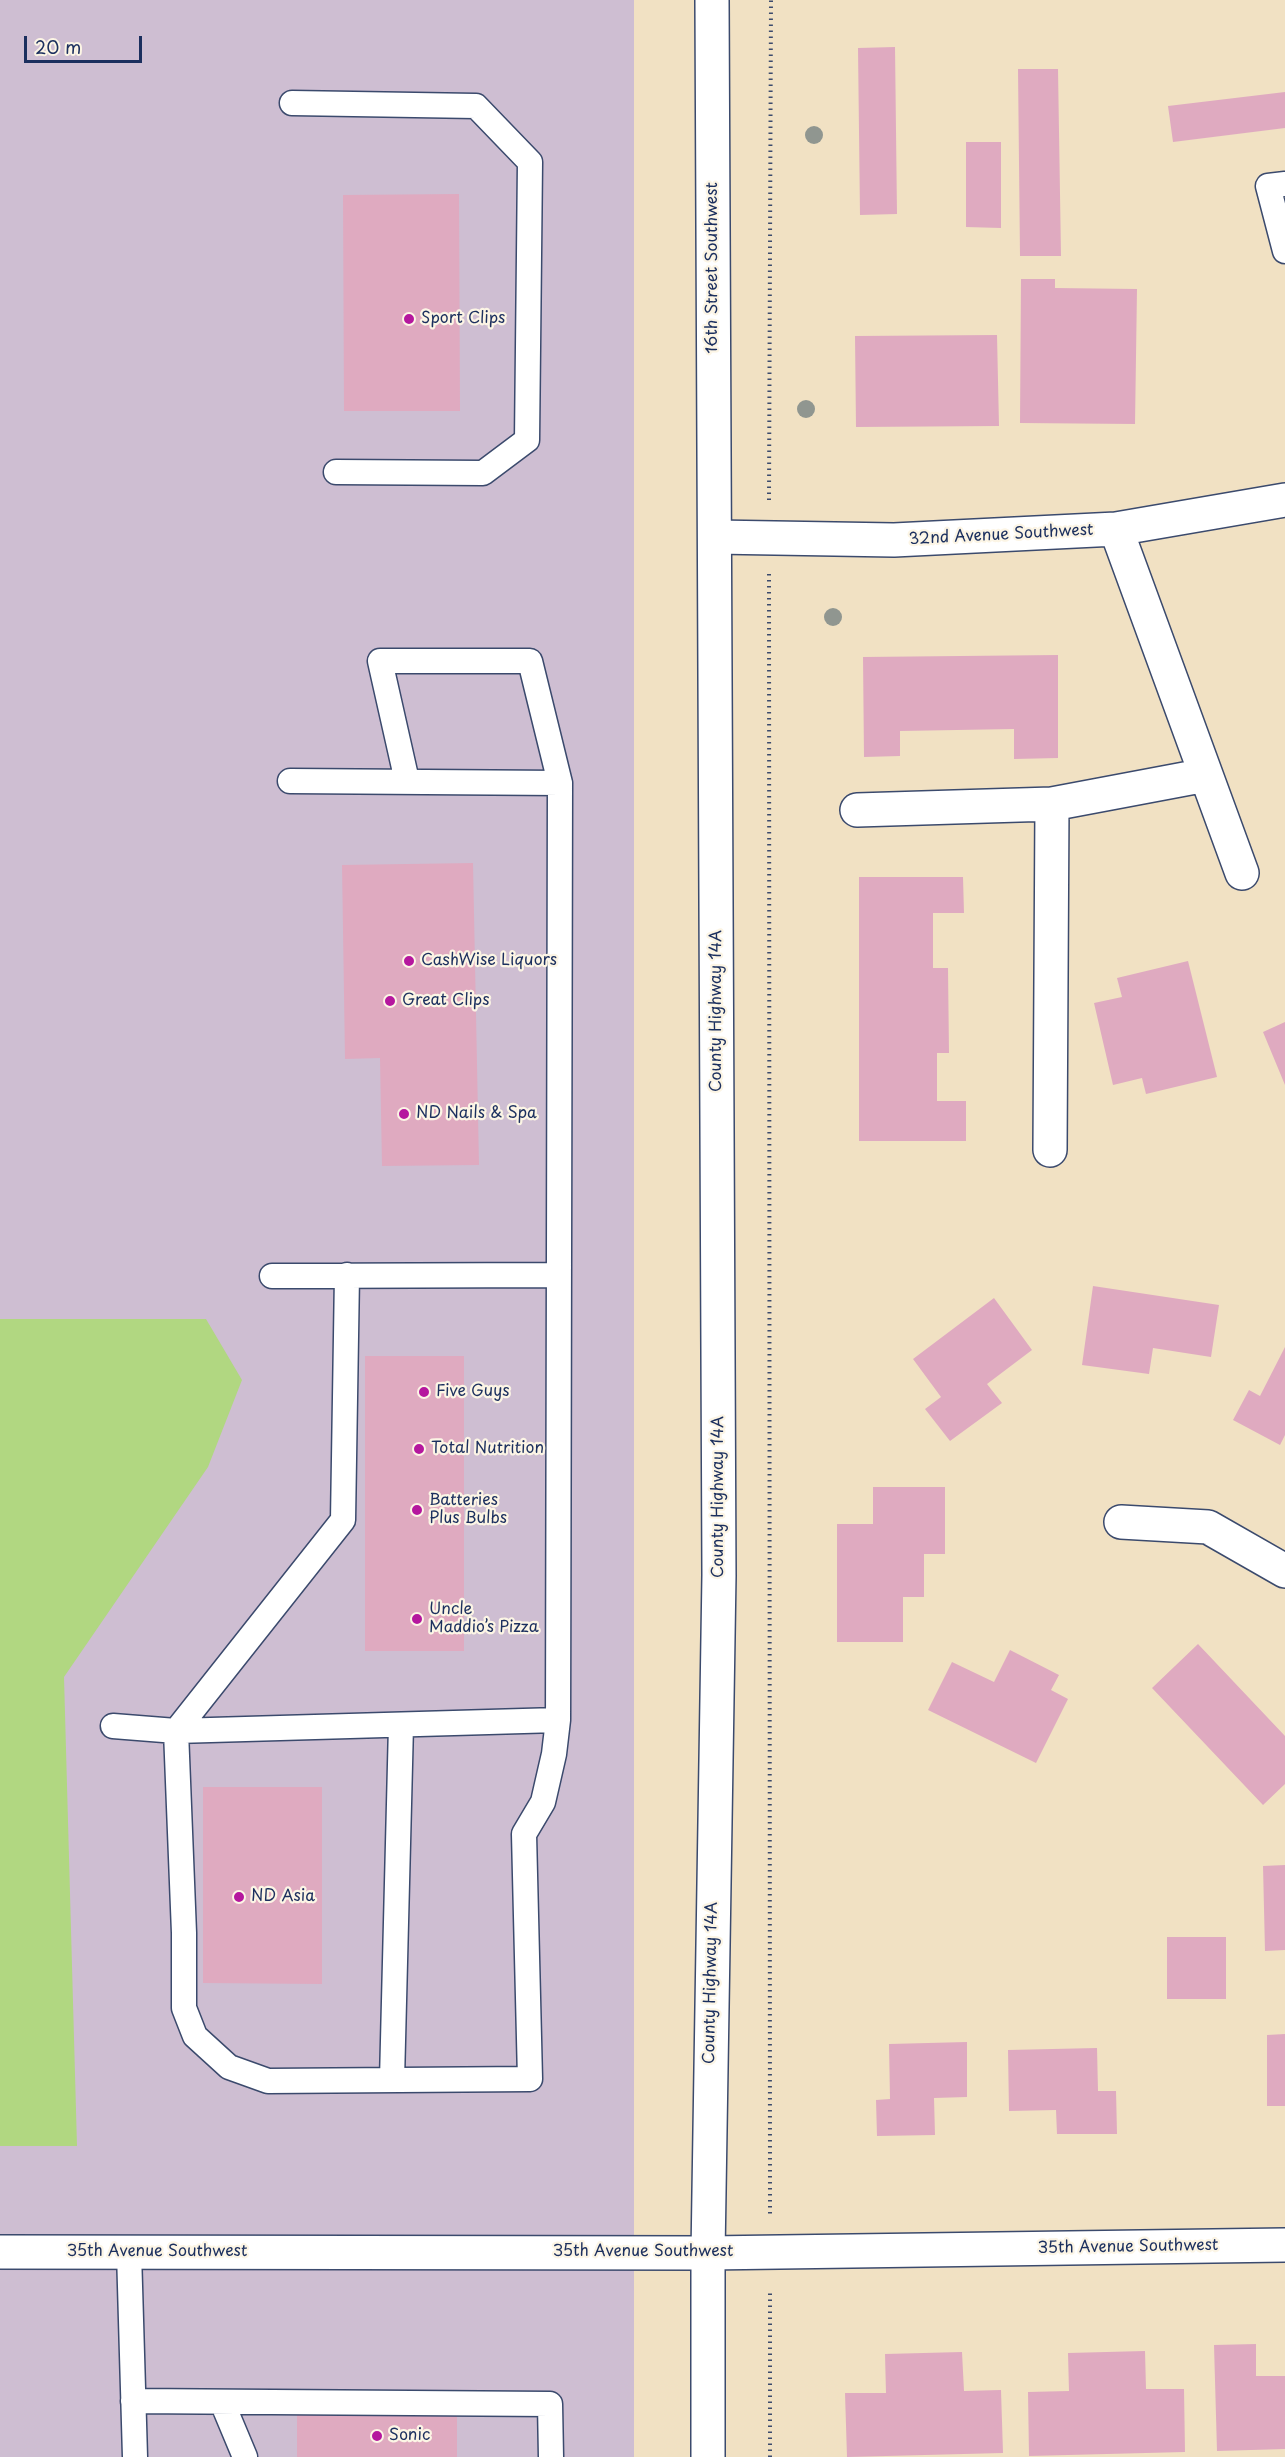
<!DOCTYPE html>
<meta charset="utf-8">
<style>
body{margin:0}
#map{position:relative;width:1285px;height:2457px;overflow:hidden;background:#f1e1c3;font-family:"Playpen Sans",sans-serif}
canvas{display:block}
.scale{position:absolute;left:24px;top:36px;width:118px;height:27px;box-sizing:border-box;border:3px solid #1b2f5e;border-top:0;padding-left:8px;font-size:18px;line-height:21px;white-space:nowrap;color:#1b2f5e;-webkit-text-stroke:4px #fcf5e5;paint-order:stroke}
</style>
<div id="map">
<canvas width="1285" height="2457"></canvas>
<div class="scale">20 m</div>
</div>
<script>
const c = document.querySelector('canvas').getContext('2d');
c.lineJoin = 'round';
function fill(path, color) { c.fillStyle = color; c.fill(path, 'evenodd'); }
function stroke(path, color, width, dash) { c.strokeStyle = color; c.lineWidth = width; c.lineCap = dash ? 'butt' : 'round'; c.setLineDash(dash || []); c.stroke(path); }
function drawText(font, color, halo, rows, align = 'center') {
  c.font = font + ' "Playpen Sans",sans-serif'; c.lineWidth = 4.5; c.setLineDash([]); c.textBaseline = 'middle'; c.strokeStyle = halo; c.fillStyle = color; for (const [text, x, y, turn = 0] of rows) {
    c.save(); c.translate(x, y); c.rotate((+turn || 0) * Math.PI / 180); c.textAlign = isNaN(turn) ? turn : align; if (halo) c.strokeText(text, 0, 0); c.fillText(text, 0, 0); c.restore();
  }
}
fill(new Path2D(`
 M0 0H634V2457H0Z`), '#cebed2');
fill(new Path2D(`
 M0 1319H206L242 1380 208 1467 64 1677 77 2146H0Z`), '#b1d781');
fill(new Path2D(`
 M895 47 897 214 860 215 858 48Z
 M1018 69H1058L1061 256H1020Z
 M1285 92V128L1173 142 1168 106Z
 M966 142H1001V228L966 227Z
 M459 194 460 411H344L343 195Z
 M1021 279H1055V288L1137 289 1135 424 1020 423Z
 M997 335 999 426 856 427 855 336Z
 M1058 655V758L1014 759V729L900 731V756L864 757 863 657Z
 M473 863 479 1165 382 1166 380 1058 345 1059 342 865Z
 M859 877H963L964 913H933V968H948L949 1053H937V1101H966V1141H859Z
 M1188 961 1217 1077 1146 1094 1142 1078 1113 1085 1094 1003 1122 997 1117 978Z
 M1285 1022V1085L1263 1032Z
 M1093 1286 1219 1305 1211 1357 1153 1348 1149 1374 1082 1365Z
 M994 1298 1032 1350 987 1384 1002 1403 950 1441 925 1409 941 1397 913 1359Z
 M1285 1347V1435L1280 1445 1233 1420 1249 1390 1260 1396Z
 M365 1356H464V1651H365Z
 M873 1487H945V1554H924V1597H903V1642H837V1524H873Z
 M1198 1644 1285 1736V1784L1263 1805 1152 1688Z
 M1010 1650 1059 1675 1051 1690 1068 1699 1036 1763 928 1710 952 1662 994 1682Z
 M203 1787H322V1984L203 1983Z
 M1285 1865V1950L1265 1951 1263 1866Z
 M1167 1937H1226V1999H1167Z
 M1285 2034V2106H1267V2035Z
 M967 2042V2097L934 2098 935 2135 877 2136 876 2100 890 2099 889 2044Z
 M1097 2048 1098 2091H1116L1117 2134H1057L1056 2110 1009 2111 1008 2050Z
 M1256 2344V2376H1285V2449L1217 2451 1214 2345Z
 M1145 2351 1146 2389H1184L1185 2452 1029 2456 1028 2392 1069 2391 1068 2353Z
 M962 2352 964 2391 1001 2390 1003 2453 847 2457 845 2393H886L885 2354Z
 M297 2413 457 2416V2457H297Z`), '#dfaac0');
const service = new Path2D(`
 M292 103 476 106 530 162 527 440 483 473 336 472
 M1285 184 1268 186 1285 251
 M290 781 560 783 558 1720 554 1754 543 1802 524 1834 530 2079 268 2081 229 2067 195 2036 184 2008V1933L176 1731 343 1520 347 1275
 M407 781 380 661H530L560 783
 M272 1276 559 1275
 M113 1726 176 1731 558 1720
 M392 2080 401 1725
 M129 2252 135 2457
 M133 2401 550 2404 551 2457
 M222 2402 245 2457`);
const minor = new Path2D(`
 M1116 529 1242 873
 M715 537 894 540 1116 529 1285 500
 M857 810 1052 804 1206 775
 M1050 1150 1052 804
 M1121 1522 1208 1527 1285 1571
 M0 2252 708 2253 1285 2245`);
const secondary = new Path2D(`
 M708 2457V2253L719 1575 712 0`);
stroke(service, '#3b4a6d', 27);
stroke(minor, '#3b4a6d', 36);
stroke(secondary, '#3b4a6d', 36);
stroke(new Path2D(`
 M769 500 771 0
 M769 574 770 2216
 M770 2457V2290`), '#3b4a6d', 4, [1.5, 4.5]);
stroke(service, '#fff', 24);
stroke(minor, '#fff', 33);
stroke(secondary, '#fff', 33);
c.fillStyle = '#909690';
for (const [x, y] of [
 [814,135],
 [806,409],
 [833,617]
]) { c.beginPath(); c.arc(x, y, 9, 0, 2 * Math.PI); c.fill(); }
for (const [x, y, r, color] of [
 [409,319,6,"#b5179e"],
 [409,961,6,"#b5179e"],
 [390,1001,6,"#b5179e"],
 [404,1114,6,"#b5179e"],
 [424,1392,6,"#b5179e"],
 [419,1449,6,"#b5179e"],
 [417,1510,6,"#b5179e"],
 [417,1619,6,"#b5179e"],
 [239,1897,6,"#b5179e"],
 [377,2436,6,"#b5179e"]
]) { const dot = new Path2D(); dot.arc(x, y, r, 0, 2 * Math.PI); c.fillStyle = color; c.fill(dot); stroke(dot, '#fcf5e5', 2); }
drawText('16px', '#1b2f5e', '#fcf5e5', [
 ["16th Street Southwest",713,268,-90],
 ["32nd Avenue Southwest",1001,535,-3],
 ["County Highway 14A",717,1011,-90],
 ["County Highway 14A",719,1497,-90],
 ["County Highway 14A",711,1983,-89],
 ["35th Avenue Southwest",1128,2247,-1],
 ["35th Avenue Southwest",157,2252],
 ["35th Avenue Southwest",643,2252]
]);
drawText('16px', '#1b2f5e', '#fcf5e5', [
 ["Sport Clips",421,319],
 ["CashWise Liquors",421,961],
 ["Great Clips",402,1001],
 ["ND Nails & Spa",416,1114],
 ["Five Guys",436,1392],
 ["Total Nutrition",431,1449],
 ["Batteries",429,1501],
 ["Plus Bulbs",429,1519],
 ["Uncle",429,1610],
 ["Maddio’s Pizza",429,1628],
 ["ND Asia",251,1897],
 ["Sonic",389,2436]
], 'left');
</script>
